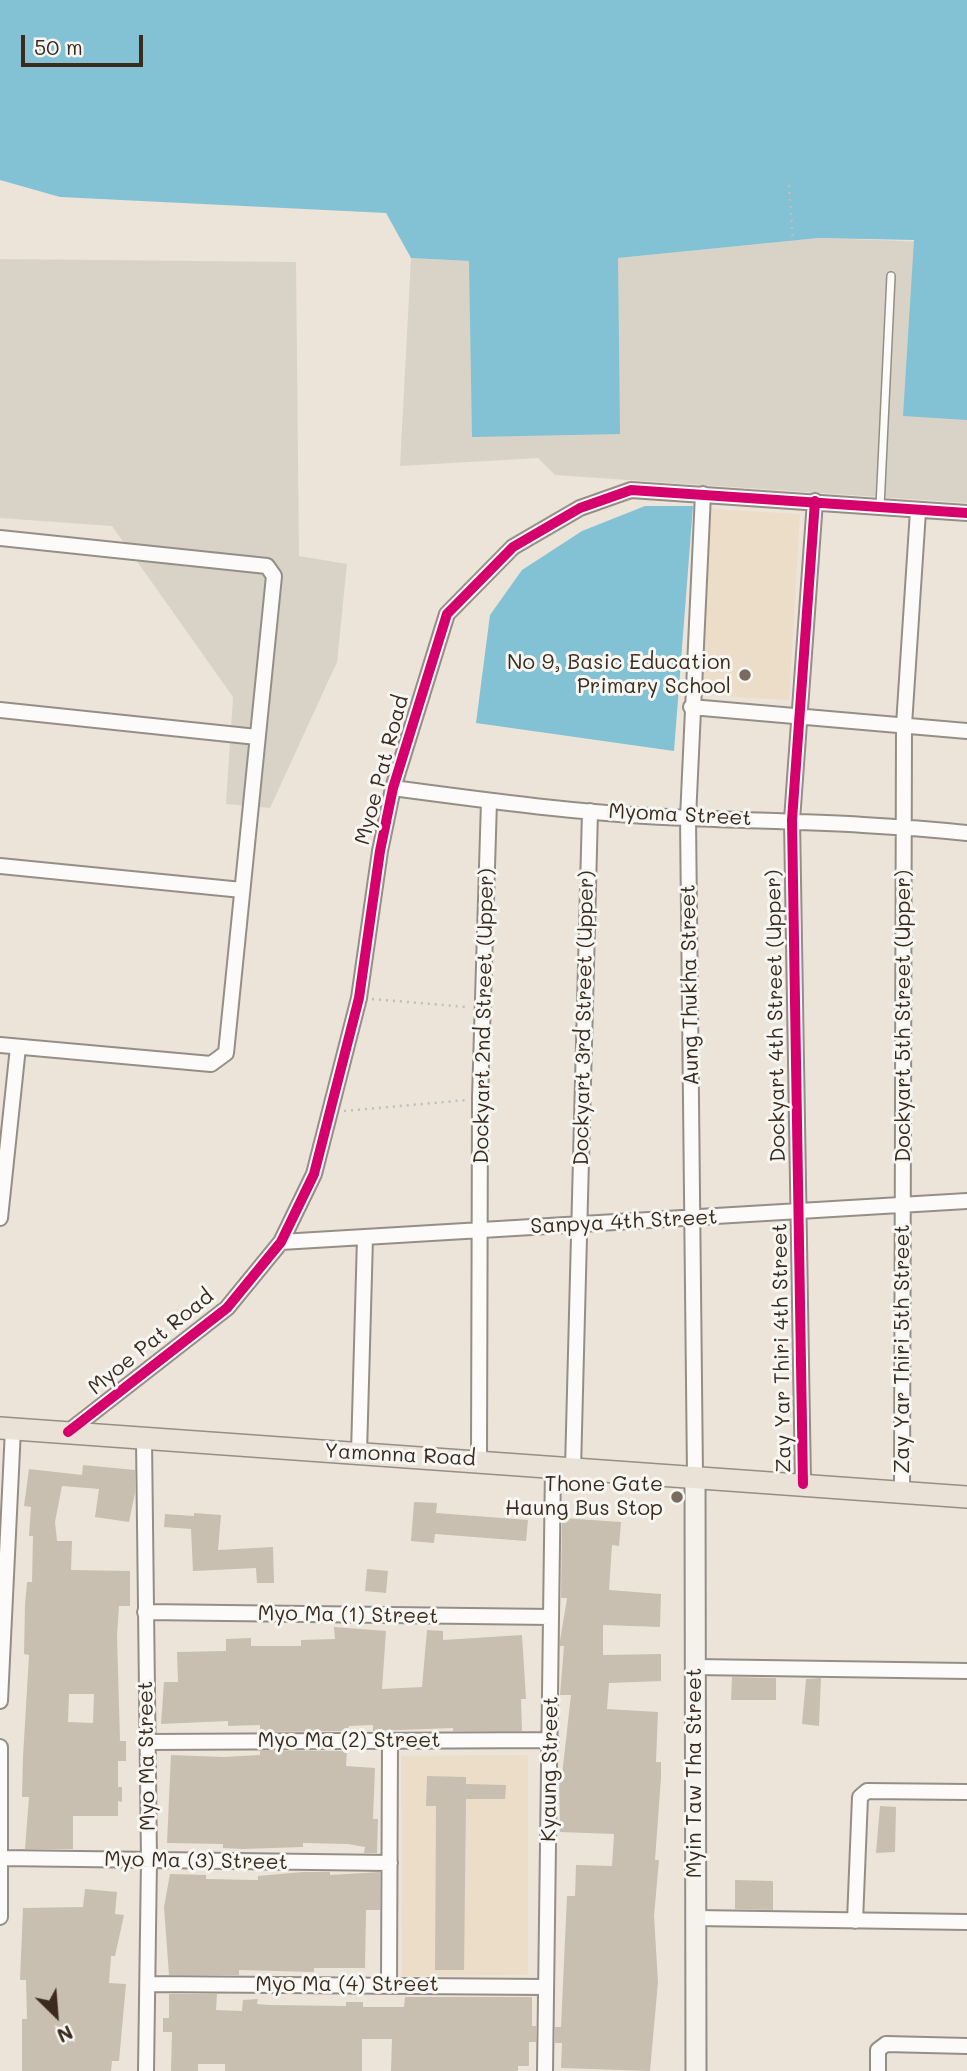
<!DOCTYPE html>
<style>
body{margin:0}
#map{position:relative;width:967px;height:2071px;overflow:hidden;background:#ece4d9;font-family:Mali,sans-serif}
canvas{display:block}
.north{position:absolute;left:21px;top:1980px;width:70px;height:70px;-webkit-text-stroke:5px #f6f6f2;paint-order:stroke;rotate:155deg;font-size:19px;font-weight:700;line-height:28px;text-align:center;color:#3b2a1e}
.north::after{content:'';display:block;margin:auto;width:24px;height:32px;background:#3b2a1e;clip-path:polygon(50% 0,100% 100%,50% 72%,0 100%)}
.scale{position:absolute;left:21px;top:35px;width:122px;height:32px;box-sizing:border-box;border:4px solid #3b2a1e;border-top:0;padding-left:9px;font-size:21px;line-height:24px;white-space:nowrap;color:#3b2a1e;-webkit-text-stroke:5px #f6f6f2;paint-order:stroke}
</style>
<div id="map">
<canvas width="967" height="2071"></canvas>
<div class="north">N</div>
<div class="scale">50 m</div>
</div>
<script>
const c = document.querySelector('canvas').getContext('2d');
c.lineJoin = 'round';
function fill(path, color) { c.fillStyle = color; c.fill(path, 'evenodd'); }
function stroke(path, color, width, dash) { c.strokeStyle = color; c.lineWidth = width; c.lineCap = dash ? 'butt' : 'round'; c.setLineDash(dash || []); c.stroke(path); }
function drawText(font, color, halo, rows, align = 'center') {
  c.font = font + ' Mali,sans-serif'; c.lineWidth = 6; c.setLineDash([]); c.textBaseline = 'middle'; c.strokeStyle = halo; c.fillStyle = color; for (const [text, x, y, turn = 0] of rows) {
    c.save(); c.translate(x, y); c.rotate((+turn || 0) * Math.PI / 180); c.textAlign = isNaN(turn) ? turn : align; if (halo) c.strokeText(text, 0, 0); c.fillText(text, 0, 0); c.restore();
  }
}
fill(new Path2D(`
 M711 509 800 514 789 700 700 695Z
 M528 1755V1975L402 1976 401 1756Z`), '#ebddc8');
fill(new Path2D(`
 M819 238 967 243V503L555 475 538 458 400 466 411 258 469 261 618 258Z
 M0 259 296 262 299 556 347 564 337 662 270 808 226 804 233 697 112 526 0 518Z`), '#d9d2c7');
fill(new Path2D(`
 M0 0H967V420L903 416 914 240 819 238 618 258 620 434 472 437 469 261 411 258 386 213 60 197 0 180Z
 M645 506H693L674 751 476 723 490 615 522 570 582 531Z`), '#82c2d4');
fill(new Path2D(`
 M83 1465 135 1470V1493L129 1522 95 1517 99 1489 62 1486 55 1522 57 1541H72L71 1570 130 1571V1606H119L117 1636 120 1741H126V1761H118V1787H122V1802L118 1801V1816H73V1849H25L29 1797H22L23 1757 29 1655 24 1654 25 1605 27 1582H32L33 1536H29L31 1507 24 1506 29 1469 82 1475ZM69 1694H94L93 1723 68 1722Z
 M414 1502 437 1503 436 1513 528 1520 526 1541 435 1534 434 1543 411 1541Z
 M194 1513 221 1515 218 1550 273 1547 274 1583H257L256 1568 193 1571 191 1529 164 1527 165 1514 194 1516Z
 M562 1518 621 1522 619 1546 612 1545 609 1590 661 1594 660 1627 603 1625V1655L661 1654V1681L609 1683 607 1709 658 1712 656 1762H661V1778L655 1860H659L654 1916 658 1982 650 2071 561 2068 562 2043H555V2027H561L567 1896H575L576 1865 612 1866 614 1834 560 1832 559 1775H562L571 1695H560L564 1646H560V1641L567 1598H561Z
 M367 1569 388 1571 386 1593 365 1591Z
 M334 1627 386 1631 382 1689 422 1687 427 1630 443 1631V1640L522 1635 526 1699H521L522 1731H453V1728L373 1731V1725L349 1726 347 1731 260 1732V1725L228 1726V1721L161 1724 164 1682H178L177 1652 226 1651V1639L251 1638V1646H301V1640L335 1639Z
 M732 1677 776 1678V1700H731Z
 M821 1678 819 1726 802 1724 806 1679Z
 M260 1751H347L346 1766 375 1768 373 1819H378L377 1853H364L365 1847 348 1844 303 1843V1847L243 1849 223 1848V1844L167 1843 171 1755 223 1757 260 1755Z
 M427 1776 466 1777V1784L506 1785 505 1799H466L464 1970H435L436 1806H426Z
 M880 1806 896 1807 895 1852 876 1853Z
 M303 1872H330V1875L380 1872V1910H366L365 1968H314V1972L239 1970V1975H169L164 1907 170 1874 206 1875V1879L258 1880V1876Z
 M735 1880 773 1881V1910L735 1909Z
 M85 1889 117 1892 115 1914 124 1915 115 1956H111L109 1983 126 1984 119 2061H112L111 2071H22V2019H27L26 1980H20L23 1908 83 1907Z
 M169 1994H217L216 2010 242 2011 243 2000 258 1999 257 2004 270 2005 346 2006V2002H363V2007H404L405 1997H532V2026H536V2042H529V2066H518V2071H391L392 2039H362V2071H225V2064H198V2071H171L172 2032H163V2018H169Z`), '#c9bfb0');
const lane = new Path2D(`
 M880 507 891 276`);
const street = new Path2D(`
 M0 538 267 566 274 576 226 1053 211 1064 0 1045
 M691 707 967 731
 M0 710 257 737
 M393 788C491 801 591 815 690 818 783 822 875 823 967 833
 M0 866 242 890
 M0 1218 18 1047
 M281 1242 967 1201
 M68 1432 227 1308 281 1242 314 1174 359 998 380 851 393 788 447 614 513 547 580 508 631 490 967 513
 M144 1440 149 1860 146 2071
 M359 1453 365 1238
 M479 1460 480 1098 489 801
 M573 1469 590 811
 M695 1476 688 818 703 494
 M803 1484 792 820 815 501
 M902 1492 904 725 918 511
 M145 1612 551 1617
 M695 1667 967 1671
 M0 1701 13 1429
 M147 1742 551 1740
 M0 1747V1917
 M1 1858 390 1863
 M695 1918 967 1922
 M855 1921 860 1797 867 1791 967 1792
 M148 1984 546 1987
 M389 1985 390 1741
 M545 2071 553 1467
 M878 2071V2050L886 2044 967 2046`);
const secondary = new Path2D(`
 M695 1476 696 2071`);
const primary = new Path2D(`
 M0 1428 967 1497`);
stroke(lane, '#958e86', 10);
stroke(street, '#958e86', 18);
stroke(secondary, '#958e86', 23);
stroke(primary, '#958e86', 24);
stroke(new Path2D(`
 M789 185 793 241
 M372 999 467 1007
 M344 1111 467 1100`), '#c0bdba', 2.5, [2, 5]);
stroke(lane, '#fcfbf9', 7);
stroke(street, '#fcfbf9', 14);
stroke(secondary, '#f5f2ec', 19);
stroke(primary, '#ebe2d7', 21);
stroke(new Path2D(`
 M68 1432 227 1308 281 1242 314 1174 359 998 380 851 393 788 447 614 513 547 580 508 631 490 967 513
 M803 1484 792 820 815 501`), '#d6006c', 10);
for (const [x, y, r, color] of [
 [745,675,7,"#796b5f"],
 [677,1497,7,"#796b5f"]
]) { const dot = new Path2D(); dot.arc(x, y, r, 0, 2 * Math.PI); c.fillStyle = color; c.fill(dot); stroke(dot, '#f6f6f2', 2.5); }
drawText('21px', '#3b2a1e', '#f6f6f2', [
 ["No 9, Basic Education",731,663],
 ["Primary School",731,687],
 ["Thone Gate",663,1485],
 ["Haung Bus Stop",663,1509]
], 'right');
drawText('21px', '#3b2a1e', '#f6f6f2', [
 ["Myoe Pat Road",382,770,-75],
 ["Myoma Street",680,815,3],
 ["Aung Thukha Street",690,985,-91],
 ["Dockyart 2nd Street (Upper)",484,1016,-89],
 ["Dockyart 4th Street (Upper)",776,1016,-91],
 ["Dockyart 5th Street (Upper)",904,1016,-90],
 ["Dockyart 3rd Street (Upper)",584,1018,-89],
 ["Sanpya 4th Street",624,1222,-3],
 ["Myoe Pat Road",151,1342,-39],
 ["Zay Yar Thiri 4th Street",782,1348,-91],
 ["Zay Yar Thiri 5th Street",903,1349,-90],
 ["Yamonna Road",400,1455,3],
 ["Myo Ma (1) Street",348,1615,1],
 ["Myo Ma (2) Street",349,1741],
 ["Myo Ma Street",147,1756,-91],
 ["Kyaung Street",550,1769,-89],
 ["Myin Taw Tha Street",695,1773,-90],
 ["Myo Ma (3) Street",196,1861,1],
 ["Myo Ma (4) Street",347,1985]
]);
</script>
